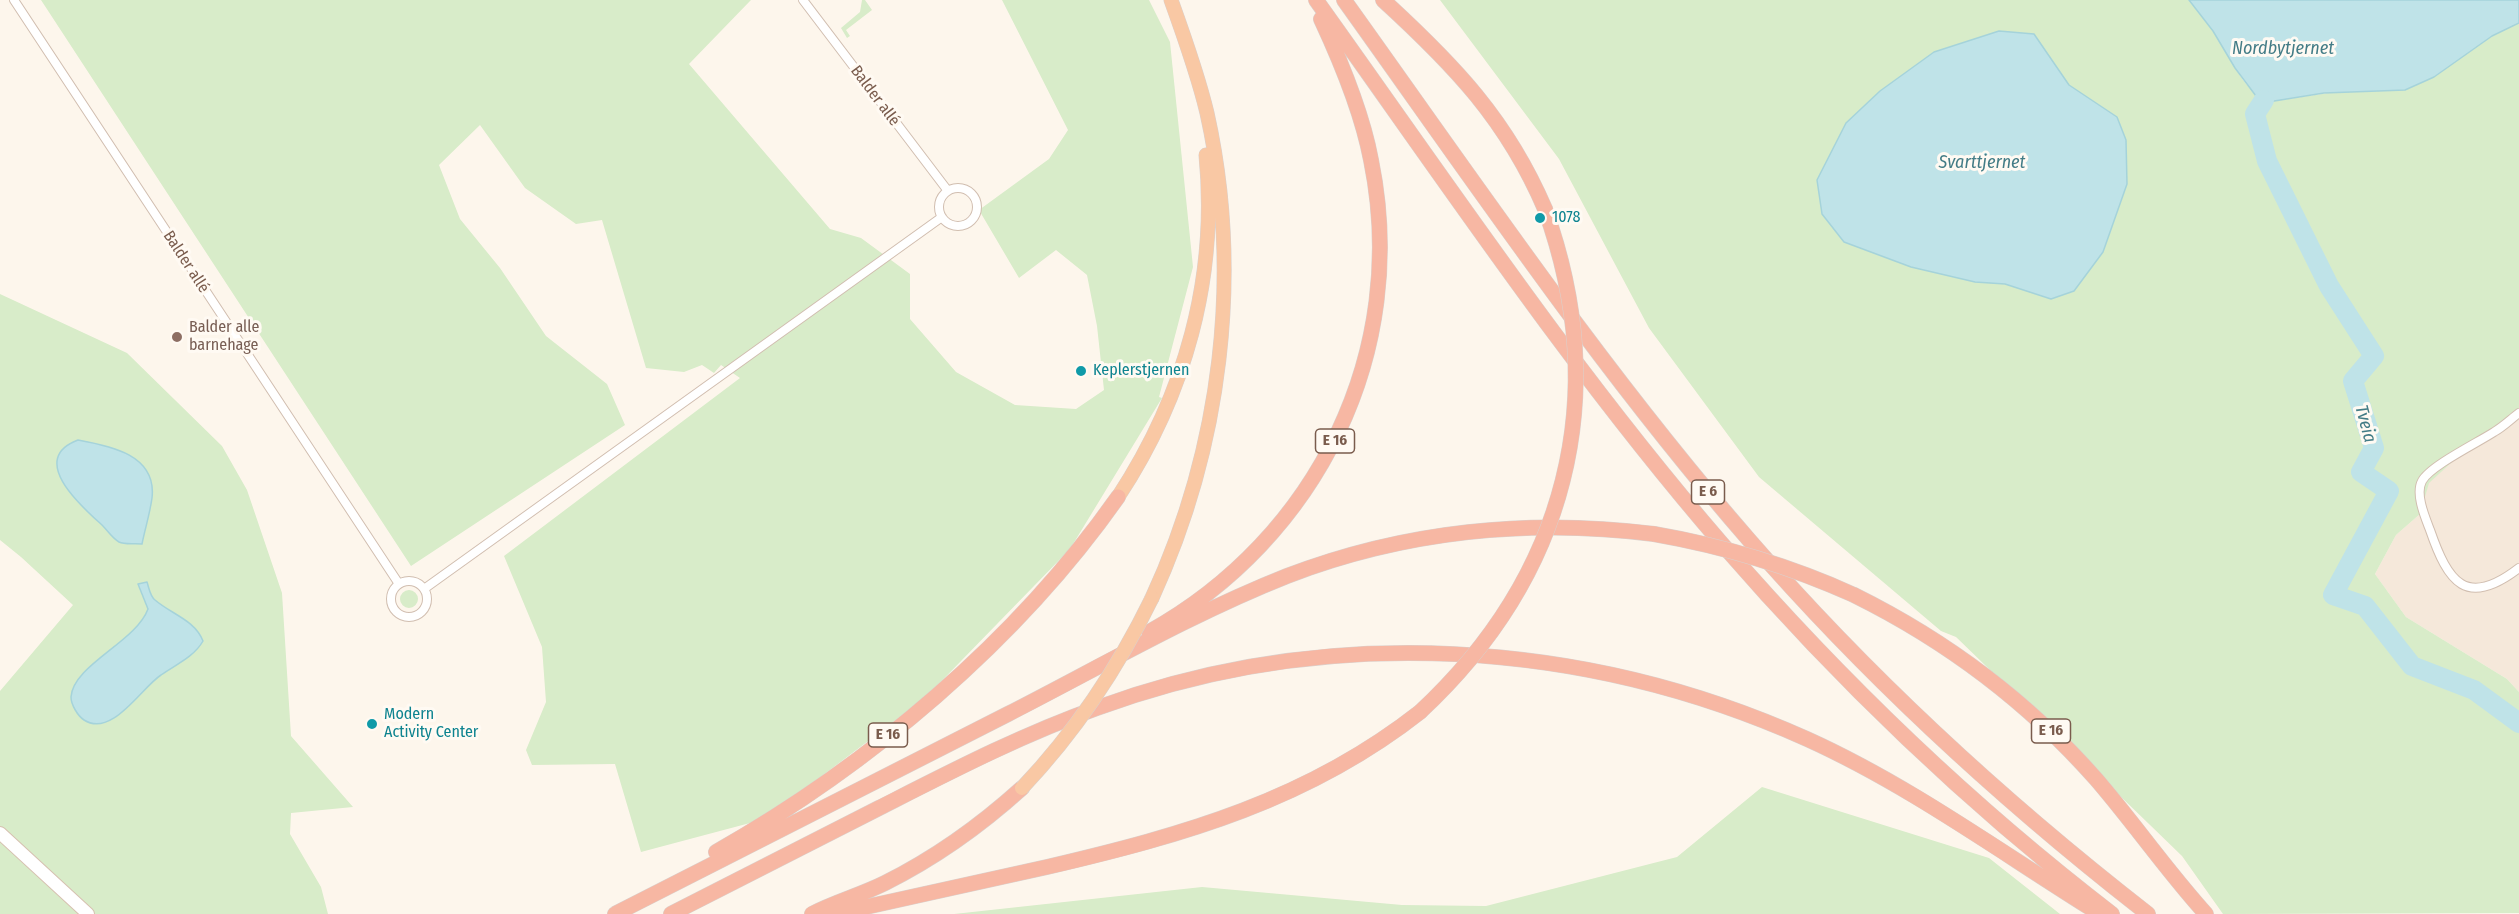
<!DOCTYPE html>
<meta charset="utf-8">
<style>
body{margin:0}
canvas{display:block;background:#fdf6ec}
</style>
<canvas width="2519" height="914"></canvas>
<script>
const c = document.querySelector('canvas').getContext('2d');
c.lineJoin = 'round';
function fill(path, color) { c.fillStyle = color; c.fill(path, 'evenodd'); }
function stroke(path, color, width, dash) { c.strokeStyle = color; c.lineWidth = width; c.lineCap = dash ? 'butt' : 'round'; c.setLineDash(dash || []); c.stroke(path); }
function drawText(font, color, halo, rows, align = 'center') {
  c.font = font + ' "Fira Sans Condensed",sans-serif'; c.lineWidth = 6; c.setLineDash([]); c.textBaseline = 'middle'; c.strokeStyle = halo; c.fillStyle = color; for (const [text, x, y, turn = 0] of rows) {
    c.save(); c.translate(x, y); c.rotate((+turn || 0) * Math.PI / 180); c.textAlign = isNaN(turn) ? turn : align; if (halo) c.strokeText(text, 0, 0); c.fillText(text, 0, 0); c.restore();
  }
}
fill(new Path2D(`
 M2519 414V692L2507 679 2406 617 2375 574 2396 535 2420 514 2428 483 2475 441Z`), '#f5e8da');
fill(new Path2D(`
 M41 0H751L689 64 830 229 861 238 910 274V319L956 372 1015 405 1076 409 1104 390 1097 326 1087 275 1056 250 1019 278 979 210 1049 159 1068 130 1002 0H1149L1170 42 1193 267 1159 397 1162 398 1070 549 925 698 765 819 641 852 615 764 532 765 526 750 546 702 542 647 504 556 740 378 721 365 714 373 702 365 684 372 646 368 602 220 576 224 525 188 480 125 439 165 460 219 500 268 546 336 607 384 625 425 411 566Z
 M862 0H865L872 10 846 30 850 36 847 38 841 28 860 12Z
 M1440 0H2189C2197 10 2205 20 2213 30 2230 54 2240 88 2268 102L2434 77 2492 36 2519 23V414L2475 441 2429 483 2420 514 2396 535 2375 574 2406 617 2507 679 2519 692V913L2223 914 2182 856 1956 637 1941 631 1759 477 1649 328 1559 159ZM2033 34 2069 85 2051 299 2005 284 1975 282Z
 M0 294 127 353 222 446 247 490 282 593 291 736 353 807 291 813 290 834 321 887 328 914H0V691L73 605 21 557 0 540Z
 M400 599a9 9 0 1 1 18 0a9 9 0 1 1-18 0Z
 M1762 787 1989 858 2060 914H954L1202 887 1402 905 1486 906 1677 857Z`), '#d8ecc9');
const water = new Path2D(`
 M2189 0H2519V23L2492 36 2434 77 2405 90 2324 93 2268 102 2256 96 2235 68 2213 31Z
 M1999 31 2034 34 2069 85 2117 117 2126 140 2127 184 2103 252 2074 291 2051 299 2005 284 1975 282 1911 267 1844 242 1822 214 1817 180 1846 123 1880 91 1934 52Z
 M78 440C111 446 157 455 152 498 150 513 145 529 142 544 135 543 125 545 119 542 112 538 108 531 102 525 82 507 27 459 78 440Z
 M147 582C149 588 150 596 155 600 171 614 195 620 203 641 194 657 175 665 161 675 141 688 112 738 84 720 78 716 71 705 71 697 73 665 136 642 148 609L138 584Z`);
fill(water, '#bfe3e8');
stroke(water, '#a5d3da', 1.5);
stroke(new Path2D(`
 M2264 100 2255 114 2267 161 2329 286 2374 356 2353 381 2374 448 2361 472 2389 491 2333 595 2365 606 2412 666 2474 690 2519 723`), '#bfe3e8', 20);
const minor = new Path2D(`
 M14 0 399 584
 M803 0 948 191
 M939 207a19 19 0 1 1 38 0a19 19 0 1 1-38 0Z
 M2519 413C2511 419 2503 427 2494 432 2477 443 2430 466 2422 481 2415 494 2425 517 2430 530 2448 582 2466 609 2519 568
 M391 599a18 18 0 1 1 36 0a18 18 0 1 1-36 0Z
 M424 589 942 217`);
const secondary = new Path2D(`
 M0 833 88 914`);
const trunk = new Path2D(`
 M1118 497C1185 395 1218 278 1206 155
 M1152 598C1221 448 1243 275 1207 113 1198 75 1184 36 1171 0`);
const motorway = new Path2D(`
 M1316 0C1447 183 1574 373 1722 544 1839 679 1970 805 2112 914
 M1344 0C1475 183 1602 371 1750 541 1870 679 2004 802 2148 914
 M1383 0C1454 65 1507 120 1545 209
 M1854 595C1947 641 2028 702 2096 779 2134 823 2167 871 2206 914
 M1149 632C1318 538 1410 351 1371 160 1362 112 1342 64 1321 19
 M716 852C869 765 1016 642 1118 497
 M615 914C746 847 877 780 1008 714 1100 667 1191 614 1287 576 1404 531 1530 518 1654 534
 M671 914C740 879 809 844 879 808 950 772 1021 735 1097 708 1328 623 1584 639 1807 739 1911 786 2003 854 2100 914
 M812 914C835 902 861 895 885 883 935 858 980 826 1022 788
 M834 914C905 898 976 883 1047 867 1184 835 1308 800 1420 712`);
stroke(minor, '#d1beb0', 10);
stroke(secondary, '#d6c0b0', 14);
stroke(trunk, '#dad1cd', 15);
stroke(motorway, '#dad1cd', 16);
stroke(minor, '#fff', 8);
stroke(secondary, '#fff', 12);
stroke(trunk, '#f9c8a4', 14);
stroke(motorway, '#f7b7a3', 15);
const trunkBridge = new Path2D(`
 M1022 788C1076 731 1118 668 1152 598`);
const motorwayBridge = new Path2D(`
 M1654 534C1723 546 1790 566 1854 595
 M1420 712C1566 576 1613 398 1545 209`);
stroke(trunkBridge, '#dad1cd', 15, []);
stroke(motorwayBridge, '#dad1cd', 16, []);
stroke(trunkBridge, '#f9c8a4', 14);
stroke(motorwayBridge, '#f7b7a3', 15);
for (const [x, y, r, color] of [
 [1540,218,6,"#0f9aa8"],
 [177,337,6,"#8d6e63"],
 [1081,371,6,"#0f9aa8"],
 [372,724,6,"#0f9aa8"]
]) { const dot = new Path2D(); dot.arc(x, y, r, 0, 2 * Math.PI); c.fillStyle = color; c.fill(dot); stroke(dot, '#fffaf3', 2); }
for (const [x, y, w] of [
 [1335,441,39],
 [1708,492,33],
 [2051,731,39],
 [888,735,39]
]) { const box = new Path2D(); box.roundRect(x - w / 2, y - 12, w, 24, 4.5); c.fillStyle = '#fffaf3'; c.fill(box); stroke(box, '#7a5c4d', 1.5); }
drawText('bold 15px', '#7a5c4d', null, [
 ["E 16",1335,441],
 ["E 6",1708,492],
 ["E 16",2051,731],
 ["E 16",888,735]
]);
drawText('16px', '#7a5c4d', '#fffaf3', [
 ["Balder allé",875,96,53],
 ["Balder allé",186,262,57]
]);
drawText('16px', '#0d838f', '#fffaf3', [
 ["1078",1552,218],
 ["Keplerstjernen",1093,371],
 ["Modern",384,715],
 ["Activity Center",384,733]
], 'left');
drawText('16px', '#785e54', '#fffaf3', [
 ["Balder alle",189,328],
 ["barnehage",189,346]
], 'left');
drawText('italic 18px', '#437c86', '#fffaf3', [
 ["Nordbytjernet",2283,49],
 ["Svarttjernet",1982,163],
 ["Tveia",2365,424,75]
]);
</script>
